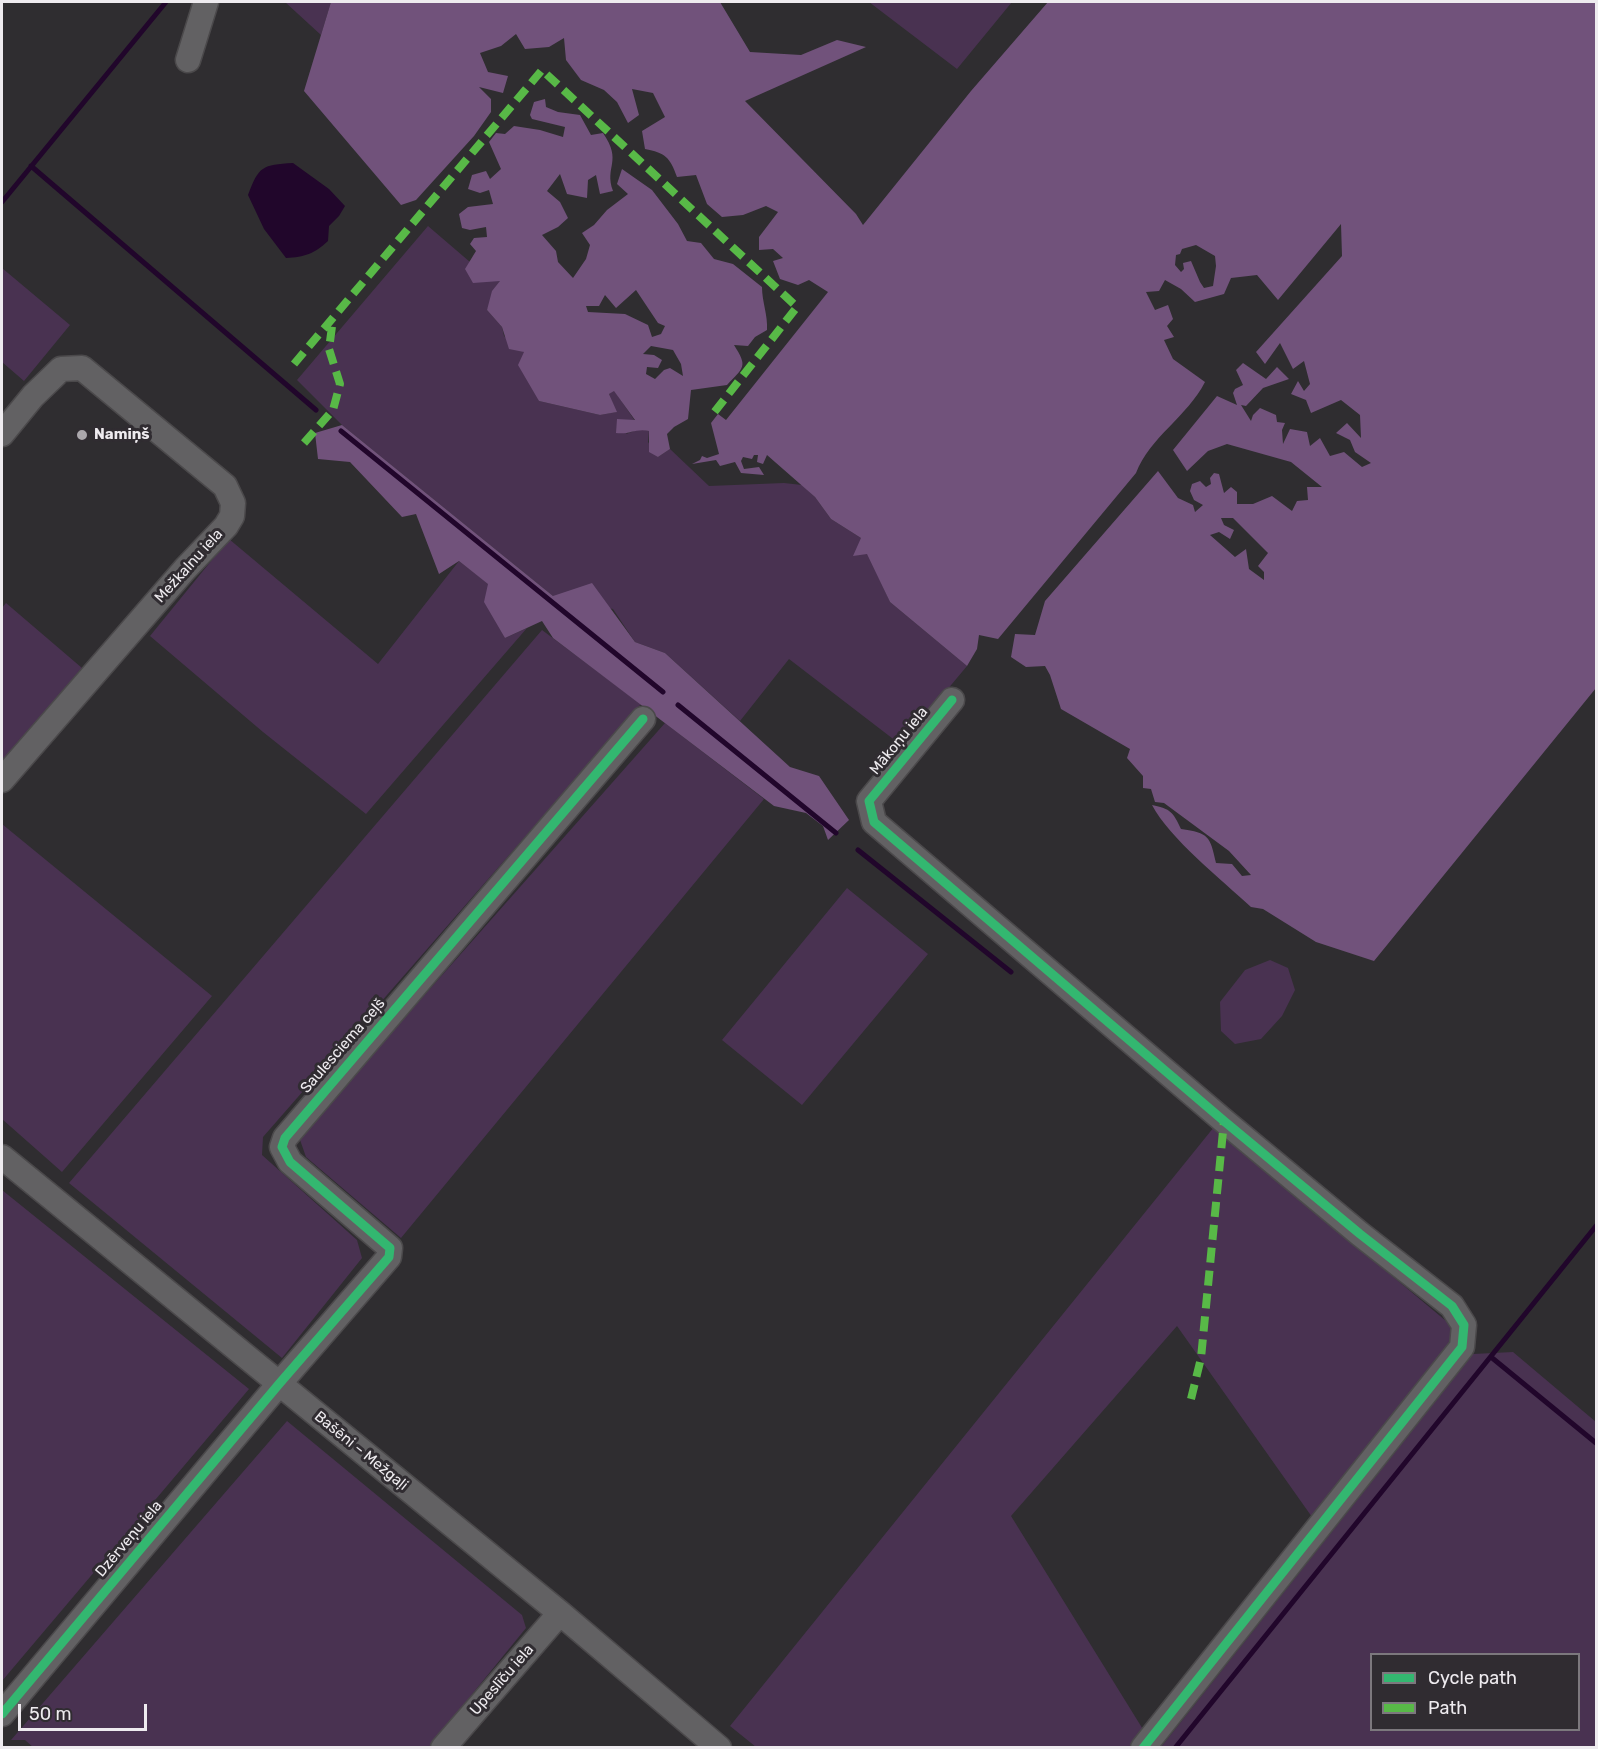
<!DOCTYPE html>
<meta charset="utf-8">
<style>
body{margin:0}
#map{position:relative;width:1598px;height:1749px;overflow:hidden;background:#2f2d30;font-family:Rubik,sans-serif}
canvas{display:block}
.frame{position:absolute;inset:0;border:3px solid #eeebef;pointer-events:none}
.legend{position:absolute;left:1370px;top:1653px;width:210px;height:78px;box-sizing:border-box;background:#302c31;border:2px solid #7c787d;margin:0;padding:8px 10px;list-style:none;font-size:18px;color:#eeebef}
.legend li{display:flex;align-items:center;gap:12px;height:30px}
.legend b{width:30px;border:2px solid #7c787d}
.scale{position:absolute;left:18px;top:1704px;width:129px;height:27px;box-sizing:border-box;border:3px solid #eeebef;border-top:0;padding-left:8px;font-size:18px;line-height:21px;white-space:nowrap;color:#eeebef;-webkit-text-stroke:4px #302c31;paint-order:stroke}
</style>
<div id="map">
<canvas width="1598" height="1749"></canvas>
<div class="frame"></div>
<ul class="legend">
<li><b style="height:8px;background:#33b770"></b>Cycle path</li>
<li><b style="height:8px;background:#58b947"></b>Path</li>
</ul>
<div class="scale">50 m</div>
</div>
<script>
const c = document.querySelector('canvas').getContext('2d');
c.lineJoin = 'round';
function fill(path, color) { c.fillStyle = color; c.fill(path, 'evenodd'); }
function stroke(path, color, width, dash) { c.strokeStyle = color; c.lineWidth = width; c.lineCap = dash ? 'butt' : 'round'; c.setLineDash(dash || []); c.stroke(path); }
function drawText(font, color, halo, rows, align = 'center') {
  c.font = font + ' Rubik,sans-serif'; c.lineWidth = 6; c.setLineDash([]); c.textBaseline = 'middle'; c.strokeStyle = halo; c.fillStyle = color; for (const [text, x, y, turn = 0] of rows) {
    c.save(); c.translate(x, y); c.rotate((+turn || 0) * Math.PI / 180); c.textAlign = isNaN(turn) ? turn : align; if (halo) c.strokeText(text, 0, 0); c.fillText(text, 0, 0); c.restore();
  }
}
fill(new Path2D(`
 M285 2H331L321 35Z
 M869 2H1012L957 69Z
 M428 226 470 262 466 269 501 281 487 310 502 327 504 336 524 352 539 401 600 415 616 412 609 394 614 390 635 421 626 434 640 429 649 431 648 442 658 457 670 449 709 486 784 483 802 485 815 497 831 519 861 538 890 602 967 666 901 745 789 659 740 721 665 653 635 642 613 609 553 596 342 425 297 380Z
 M2 268 70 325 24 381 2 362Z
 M229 539 378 664 459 561 489 584 505 638 527 628 366 814 263 732 150 636Z
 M6 603 82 668 2 762V608Z
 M542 630 641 704 263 1137 262 1155 357 1240 362 1258 282 1358 69 1183Z
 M665 723 764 799 401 1238 306 1157 299 1137Z
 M2 824 212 996 62 1172 2 1119Z
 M847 888 928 954 802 1105 722 1040Z
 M1270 960 1288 968 1295 990 1282 1016 1261 1039 1235 1044 1221 1031 1220 1002 1245 970Z
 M1214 1127 1452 1326 1451 1344 1312 1517 1177 1326 1011 1516 1144 1731 1130 1747H756L730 1726Z
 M2 1190 249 1389 2 1681Z
 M1513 1352 1596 1422V1747H1161L1473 1354ZM1372 1654H1578V1730H1372Z
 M287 1421 522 1615 526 1628 429 1747 34 1748 25 1740H11Z`), '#493251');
fill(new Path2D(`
 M331 2H720L750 52 801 55 837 40 866 47 745 101 856 214 863 225 971 91 1048 2H1596V688L1374 961 1316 942 1263 909 1251 907C1222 880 1169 838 1152 805 1171 809 1173 812 1181 829 1209 833 1210 836 1216 863L1232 864 1242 876 1251 875 1229 851 1164 803 1155 802 1151 789 1143 788V776L1127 758 1130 749 1061 709 1050 675 1045 666 1026 667 1011 657 1015 634 1035 635 1045 601 1158 471 1178 498 1193 505 1195 512 1203 505 1194 500 1190 491 1192 484 1200 481 1206 487 1211 484 1210 478 1214 473 1219 474 1224 493 1231 487 1237 492V504H1253L1272 496 1292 511 1297 501 1308 500 1307 487H1322L1291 462 1227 444 1208 451 1187 471 1173 450 1217 396 1237 405 1233 393 1235 389 1243 385 1236 370 1243 363 1266 379 1277 367 1289 379 1263 388 1246 406 1241 405 1251 421 1253 415 1260 408 1276 415 1277 422 1285 423 1282 430 1283 444 1290 429 1307 432 1310 446 1320 438 1330 456 1344 452 1362 467 1371 463 1355 452 1350 440 1336 433 1347 423 1361 438 1360 415 1341 400 1311 413 1306 400 1291 394 1298 381 1304 391 1310 384 1304 361 1293 369 1280 343 1265 364 1256 352 1342 256 1341 224 1278 300 1257 275 1231 278 1224 294 1195 302 1181 289 1165 280 1159 291 1146 292 1155 310 1168 305 1173 319 1167 326 1174 337 1164 340 1173 359 1205 382C1187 417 1150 437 1136 473L998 639 979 635 977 649 967 666 890 602 867 554 853 556 861 538 831 519 815 497 767 455 763 464 757 462 758 455H754L752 459 743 457 741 461 744 469 759 467 764 475 741 473 735 462 720 466 716 460 692 464 700 460 702 456 707 458 719 454 711 423 718 414 726 420 828 292 809 280 798 285 780 279 773 261 783 258 773 249 759 250V237L778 212 766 206 743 215 722 217 707 204 696 175 677 177C670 157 665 153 645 149L642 131 665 117 653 93 632 89 639 115 628 123 617 102 604 90 581 80 566 60 564 38 549 47 525 49 516 34 501 46 480 53 488 72 508 76 503 93 479 87 491 99V112L474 136 416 200 401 205 304 91ZM1196 245 1215 256 1216 266 1213 286 1204 288 1200 282 1191 261 1183 263 1184 269 1181 272 1175 265 1176 255 1180 254 1182 249ZM1221 518H1233L1268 553 1258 566 1264 572V580L1249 569 1246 549 1235 557 1210 535 1219 532 1230 539 1234 530 1224 525Z
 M545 99 546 107 558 112 580 115 591 135 603 133C623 162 604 166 613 191L600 194 596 175 588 180 587 198 567 194 560 174 547 191 560 202 568 218 558 227 542 235 556 251 558 262 573 278 586 259 590 245 582 233 594 225 607 210 628 194 617 184 622 169 652 190 678 224 687 241 701 243 714 259 733 264 762 287C762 302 768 315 767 330L755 337 748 346 734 345C748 367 744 367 727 385L691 390 688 419 674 427 667 434 670 449 658 457 649 452V431C636 428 629 435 616 433L617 419 635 420 614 391 609 394 617 412 600 415 539 401 518 365 524 352 509 349 502 327 487 310 492 291 500 281 473 283 465 269 476 251 470 244 474 238 487 237 486 227 470 230 462 228 459 214 468 207 493 204 489 190 480 193 468 189 472 175 486 171 490 179 501 169 489 142 496 133 505 134 514 126 540 130 563 137 565 127 532 119 530 115 534 102ZM636 290 658 323 665 326 661 334 652 337 648 325 625 314 588 312 586 306H599L605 295 616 308ZM651 346 673 350 681 364 683 376 670 368 664 370 655 379 646 374 647 367 658 368 662 360 654 355 643 354Z
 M342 425 553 596 592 583 635 642 665 653 790 767 819 776 849 820 828 840 823 826 806 813 774 806 553 638 542 621 505 638 484 602 488 584 459 561 439 574 416 514 402 517 350 462 318 459 315 433Z`), '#71527b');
fill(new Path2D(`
 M293 163 329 189 345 206 339 216 329 226 328 241C314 254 305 257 286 258L264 229 248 195C259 166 262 165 293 163Z`), '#21062b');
stroke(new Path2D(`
 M31 166 316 410
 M2 202 166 2
 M341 431 663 692
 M678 705 836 833
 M858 850 1011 972
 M1491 1357 1596 1443
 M1175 1748 1596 1226`), '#21062b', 5);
const minor = new Path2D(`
 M188 60 206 2
 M2 434 33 396 61 369 82 368 225 486 233 503 232 516 226 526 185 569 2 780
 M952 700 869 801 874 822 1224 1121 1360 1234 1452 1306 1464 1325 1462 1347 1143 1748
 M2 1157 560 1613 719 1748
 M2 1714 279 1384 389 1257 390 1248 290 1162 282 1147 285 1138 643 719
 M443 1748 560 1613`);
stroke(minor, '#4b494b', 27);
stroke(minor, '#626163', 24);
stroke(new Path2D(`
 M294 364 542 70 797 307 712 415
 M304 443 333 410 340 384 329 349 333 319
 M1191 1399 1201 1358 1224 1121`), '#58b947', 8, [15, 8]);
stroke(new Path2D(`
 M952 700 869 801 874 822 1224 1121 1360 1234 1452 1306 1464 1325 1462 1347 1143 1748
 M2 1714 279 1384 389 1257 390 1248 290 1162 282 1147 285 1138 643 719`), '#33b770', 9);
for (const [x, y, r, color] of [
 [82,435,6,"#aba8ac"]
]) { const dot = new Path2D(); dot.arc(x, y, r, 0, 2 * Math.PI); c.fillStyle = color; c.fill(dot); stroke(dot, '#302c31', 2); }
drawText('bold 15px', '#eeebef', '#302c31', [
 ["Namiņš",94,435]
], 'left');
drawText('15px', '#eeebef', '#302c31', [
 ["Mežkalnu iela",189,566,-48],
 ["Mākoņu iela",899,741,-51],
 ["Saulesciema ceļš",343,1046,-49],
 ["Bašēni – Mežgaļi",361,1451,39],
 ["Dzērveņu iela",129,1539,-50],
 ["Upeslīču iela",502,1680,-49]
]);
</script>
